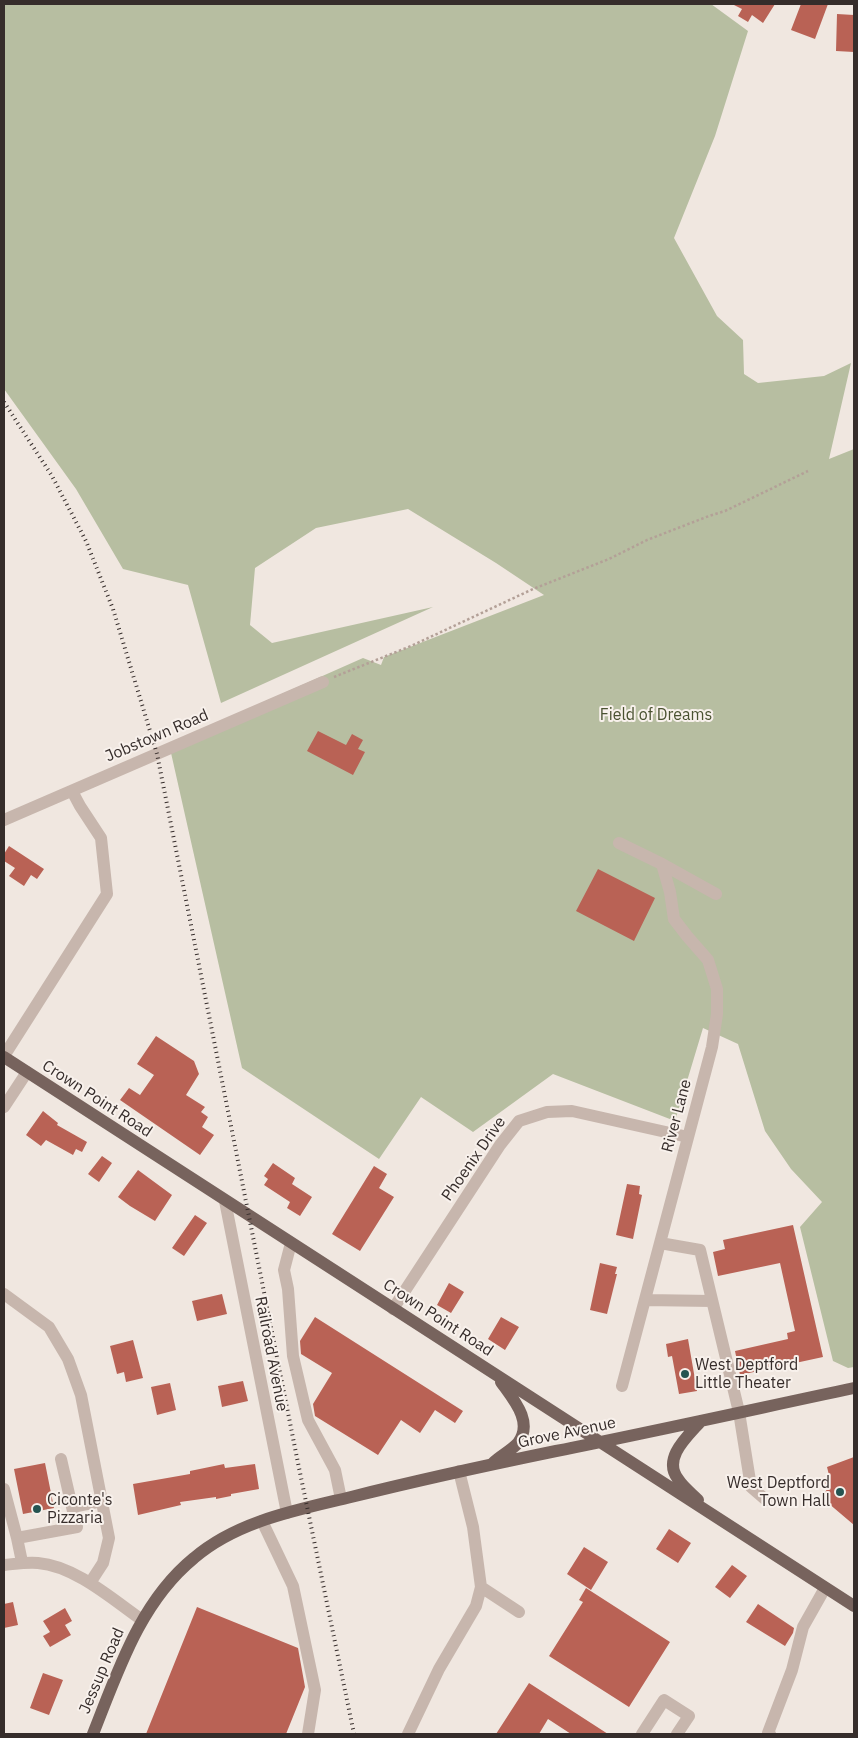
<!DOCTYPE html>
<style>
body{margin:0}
#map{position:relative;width:858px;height:1738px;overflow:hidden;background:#f0e7e0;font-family:"IBM Plex Sans",sans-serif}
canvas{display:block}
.frame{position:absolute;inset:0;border:5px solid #362d2b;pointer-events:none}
</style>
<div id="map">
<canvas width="858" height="1738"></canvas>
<div class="frame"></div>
</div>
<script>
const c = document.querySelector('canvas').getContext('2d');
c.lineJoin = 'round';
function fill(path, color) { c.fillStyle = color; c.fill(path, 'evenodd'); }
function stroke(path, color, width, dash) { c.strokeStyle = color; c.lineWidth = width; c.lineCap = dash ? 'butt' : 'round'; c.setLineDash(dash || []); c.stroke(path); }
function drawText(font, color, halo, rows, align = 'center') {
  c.font = font + ' "IBM Plex Sans",sans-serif'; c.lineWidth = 4; c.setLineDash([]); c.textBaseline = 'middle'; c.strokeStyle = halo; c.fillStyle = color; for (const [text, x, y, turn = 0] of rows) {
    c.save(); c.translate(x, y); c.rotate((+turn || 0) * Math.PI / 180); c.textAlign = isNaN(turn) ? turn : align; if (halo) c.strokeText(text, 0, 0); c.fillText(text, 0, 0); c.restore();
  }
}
fill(new Path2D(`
 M4 4H711L748 31 715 136 674 238 717 316 743 340 744 374 758 383 824 376 851 363 829 459 854 449V1367L848 1368 833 1361 800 1227 822 1202 791 1169 765 1131 738 1044 703 1028 675 1121 553 1074 473 1132 421 1097 379 1159 242 1068 169 744 363 658 381 665 384 657 544 595 496 563 408 509 316 528 255 568 250 625 272 643 433 607 221 703 188 585 123 569 76 489 4 389Z`), '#b7bea1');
fill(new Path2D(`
 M732 4H775L763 23 752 15 748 22 738 16 742 9Z
 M801 4H828L815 39 791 30Z
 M837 14 854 15V52L836 51Z
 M318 731 346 745 352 734 363 740 358 749 365 752 353 775 307 751Z
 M9 846 44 869 37 879 31 875 24 886 9 876 15 868 4 861V854Z
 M598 869 655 898 634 941 576 911Z
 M156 1036 194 1061 199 1074 186 1095 205 1107 201 1112 208 1117 202 1127 214 1135 200 1155 120 1100 129 1088 140 1095 154 1075 137 1064Z
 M43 1111 58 1123 57 1125 87 1142 82 1152 76 1149 73 1155 46 1140 41 1146 26 1135Z
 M102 1156 112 1163 99 1182 88 1174Z
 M273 1163 295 1178 292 1184 312 1197 300 1216 287 1208 290 1202 264 1185 268 1179 264 1176Z
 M374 1166 387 1174 379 1188 394 1197 360 1251 332 1234Z
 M138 1170 172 1195 155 1221 130 1206 118 1197Z
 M627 1184 640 1186 639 1194 642 1195 633 1239 616 1235Z
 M195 1215 207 1223 184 1256 172 1248Z
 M793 1225 823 1357 740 1375 735 1351 788 1339 787 1333 795 1331 780 1263 718 1276 713 1252 725 1249 723 1240Z
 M600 1263 617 1267 615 1274H617L607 1314 590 1310Z
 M449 1283 464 1292 451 1313 437 1305Z
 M222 1294 227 1314 197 1321 192 1301Z
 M315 1317 463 1411 455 1423 435 1410 420 1433 401 1420 378 1455 315 1416 313 1404 332 1373 301 1354 300 1341Z
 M501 1317 519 1327 505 1350 488 1339Z
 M688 1339 697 1391 679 1394 672 1356 668 1357 666 1344Z
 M133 1340 143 1378 126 1382 124 1372 117 1374 110 1346Z
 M243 1381 248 1401 222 1407 218 1386Z
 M170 1383 176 1410 157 1415 151 1387Z
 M854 1457V1525L821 1497 829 1487 823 1482 830 1479 827 1467Z
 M45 1463 54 1508 23 1514 14 1469Z
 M224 1464 225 1468 255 1464 259 1489 231 1494V1496L216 1499V1497L180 1502 181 1505 138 1515 133 1484 190 1474V1471Z
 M669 1529 691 1543 678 1563 656 1549Z
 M584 1547 608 1562 591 1590 567 1574Z
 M732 1565 747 1576 730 1598 715 1587Z
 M586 1588 670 1642 629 1707 549 1656 583 1602 579 1600Z
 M13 1602 18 1625 4 1628V1604Z
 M758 1604 794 1628 793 1633 785 1646 746 1622Z
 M197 1607 298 1648 305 1687 286 1734H146Z
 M65 1608 72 1621 65 1625 71 1635 50 1647 43 1636 50 1632 43 1621Z
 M43 1673 63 1680 49 1715 30 1708Z
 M529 1683 608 1734H571L548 1719 539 1734H496Z`), '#b96255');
stroke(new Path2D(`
 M334 677 411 646 533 589 609 559 647 540 709 516 725 511 808 471`), '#b3a097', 2.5, [2.5, 2.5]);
stroke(new Path2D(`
 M4 820 323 682
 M619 843 662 864 670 892 674 919 687 936 708 960 717 989V1014L712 1047 622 1386
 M662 864 716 894
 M4 1056 107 894 101 838 80 806 72 791
 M4 1107 27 1072
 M225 1201 287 1513
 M291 1243 284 1270 288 1289 293 1356 308 1420 335 1470 341 1499
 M660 1243 700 1250 739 1412 751 1487 766 1500
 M4 1294 49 1327 68 1359 81 1395 109 1538 103 1563 90 1583
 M645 1300 712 1301
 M393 1309 500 1145 519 1121 547 1112 572 1111 688 1137
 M61 1459 72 1507
 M4 1489 17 1538
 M262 1521 293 1586 315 1690 308 1734
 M22 1562 17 1538 77 1527 72 1507 102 1501
 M4 1565C15 1564 26 1562 38 1563 75 1566 112 1599 142 1620
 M481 1587 519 1612
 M408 1734 439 1669 476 1606 481 1587 473 1527 459 1471
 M642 1734 664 1700 689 1716 677 1734
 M770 1734 768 1733 792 1670 803 1627 825 1588`), '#c7b6ad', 12);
stroke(new Path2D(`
 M4 1057 854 1606
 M493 1463C500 1456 512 1450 518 1443 534 1422 513 1399 501 1382
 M698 1500C691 1493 683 1487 678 1479 662 1458 688 1436 701 1421
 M93 1734C118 1671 140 1602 194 1558 237 1521 297 1510 351 1497 419 1480 488 1465 556 1451 656 1431 755 1409 854 1388`), '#77635d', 12);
stroke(new Path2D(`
 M4 402 52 476 86 541 113 609 157 754 298 1463 354 1734`), '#362d2b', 4, [1, 4]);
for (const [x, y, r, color] of [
 [685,1374,5,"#255451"],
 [840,1492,5,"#255451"],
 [37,1509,5,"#255451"]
]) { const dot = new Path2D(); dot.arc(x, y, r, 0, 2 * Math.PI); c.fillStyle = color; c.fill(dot); stroke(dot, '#f8f1ec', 2); }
drawText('16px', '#4a5231', '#f8f1ec', [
 ["Field of Dreams",656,715]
]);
drawText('16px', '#362d2b', '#f8f1ec', [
 ["Jobstown Road",157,736,-23],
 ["Crown Point Road",97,1099,33],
 ["River Lane",677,1116,-75],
 ["Phoenix Drive",474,1159,-55],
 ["Crown Point Road",438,1318,33],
 ["Railroad Avenue",271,1354,79],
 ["Grove Avenue",567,1433,-12],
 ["Jessup Road",102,1671,-67]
]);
drawText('16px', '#362d2b', '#f8f1ec', [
 ["West Deptford",695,1365],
 ["Little Theater",695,1383],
 ["West Deptford",830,1483,"right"],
 ["Town Hall",830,1501,"right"],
 ["Ciconte's",47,1500],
 ["Pizzaria",47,1518]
], 'left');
</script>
